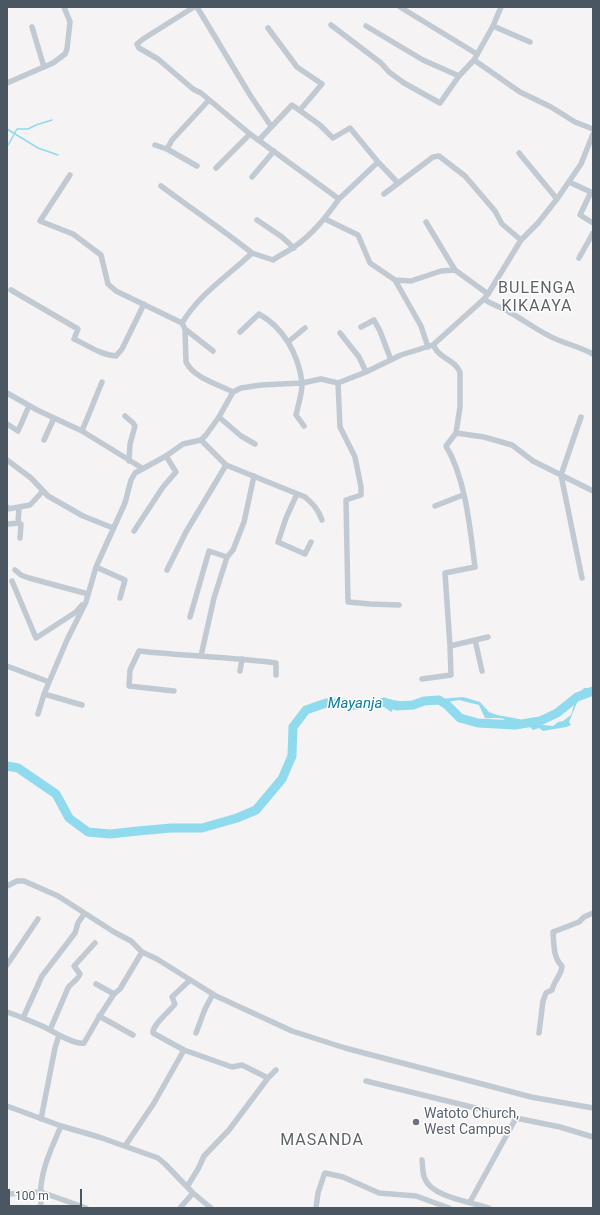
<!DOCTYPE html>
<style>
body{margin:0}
#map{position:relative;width:600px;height:1215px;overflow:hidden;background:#f5f3f3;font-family:Roboto,sans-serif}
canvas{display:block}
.frame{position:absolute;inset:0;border:8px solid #4a5661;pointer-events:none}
.scale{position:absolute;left:8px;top:1189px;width:74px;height:18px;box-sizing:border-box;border:2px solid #4a5661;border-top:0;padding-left:5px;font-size:12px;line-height:14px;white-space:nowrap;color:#4a5661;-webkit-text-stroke:3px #fff;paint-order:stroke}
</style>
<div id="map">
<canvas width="600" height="1215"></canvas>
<div class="frame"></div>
<div class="scale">100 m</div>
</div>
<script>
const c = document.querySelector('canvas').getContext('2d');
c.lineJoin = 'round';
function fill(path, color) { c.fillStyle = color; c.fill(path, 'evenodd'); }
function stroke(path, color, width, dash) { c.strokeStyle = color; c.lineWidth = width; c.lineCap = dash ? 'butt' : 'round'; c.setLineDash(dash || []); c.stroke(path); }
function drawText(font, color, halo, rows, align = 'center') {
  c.font = font + ' Roboto,sans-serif'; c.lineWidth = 3; c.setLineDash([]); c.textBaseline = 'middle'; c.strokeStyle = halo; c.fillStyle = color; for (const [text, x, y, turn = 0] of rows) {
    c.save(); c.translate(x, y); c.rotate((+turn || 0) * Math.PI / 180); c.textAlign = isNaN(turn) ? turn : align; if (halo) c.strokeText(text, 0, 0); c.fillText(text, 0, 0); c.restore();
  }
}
fill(new Path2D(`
 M584 688H593V692H585L578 700 569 722 571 725 566 727 543 731 539 728 533 730 529 726 506 723 504 719C496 717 492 719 485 718L479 705 459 700 441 703 399 706 388 704 387 705 393 710 391 712 384 707 351 710 347 705 338 706 331 702H345L357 704 370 703 384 699 407 702 463 697 480 702 489 712 497 715 519 719 527 723 553 726 558 722 563 721 571 715 577 695Z`), '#90daee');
stroke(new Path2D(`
 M7 129 38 148 58 155
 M7 147 17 129H28L36 125 52 120`), '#90daee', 1.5);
stroke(new Path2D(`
 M377 704 384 702 397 706 413 705 424 701 439 700 447 705 460 718 478 723 515 725 540 721 557 713 577 697 593 691
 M7 766 18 768 56 794 69 818 88 832 110 834 138 831 171 828H202L237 818 256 810 282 779 292 756 293 727 306 710 326 703H343`), '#90daee', 9);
stroke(new Path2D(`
 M197 7 250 95 271 126
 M400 7 477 54
 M331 25 381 63 389 72 404 83 440 103 459 76 474 60 493 26 501 7
 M366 26 423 60 459 76
 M493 26 530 42
 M32 27 44 67
 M268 28 297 67 322 84 300 110
 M474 60 520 92 551 107 575 122 593 129
 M7 83 53 63 65 54 67 49 70 22 64 7
 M259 140 292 105 320 125 333 138 350 128 378 162 398 183
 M155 145 167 149 197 166
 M167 149 172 140 209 100
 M519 153 557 199
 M216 168 250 134
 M70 175 40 221 73 234 101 255 108 284 116 291 182 323 185 329 186 362C194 378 217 384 233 392
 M252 177 274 151
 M569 182 593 193
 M161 186C192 209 223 230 252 253
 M591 192 580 215 593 223
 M384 194 433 157 439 156 465 176 495 211 502 224 521 240
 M339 199 378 162
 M325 219 358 235 370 263 395 280 411 281 441 271 455 270 488 294
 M257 220 282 237 294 248
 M426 222 455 270
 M579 258 593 233
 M395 280 421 326 428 347
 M11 290 78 329 74 339C87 345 101 355 116 356L122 349 144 304
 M484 299C492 305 501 307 509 312 526 321 540 333 558 340 570 345 582 348 593 354
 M182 323C201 292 227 277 252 253L273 260C280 255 287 252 294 247 313 234 326 217 339 199L250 134 201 93 193 89 158 59 139 48 137 44 143 39 194 7
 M361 327 374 320 380 331 391 360
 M185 329 213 351
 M240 332 259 314C284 328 298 354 302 382 303 390 298 406 296 415L304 426
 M340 333 359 357 366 372
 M288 342 305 328
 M338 383 340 427 355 457 361 487V495L346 500 348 602 370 604 399 605
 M7 393 37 410 82 431 142 468
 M125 416 133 423 135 426 130 444 129 461
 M219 417 241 436 255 444
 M581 417 561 475 582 578
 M7 424 18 431 29 406
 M82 431 102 382
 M456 433 484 437 512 445 533 461 593 491
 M44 440 54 418
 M201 440 226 465 305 497C313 504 318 509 322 520
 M7 460 31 478 48 496 83 516 113 528
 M297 494 286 518 278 542 305 554 311 542
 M435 506 463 495
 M7 507 8 509 30 505 43 491
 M19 508 18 523 21 524 20 538
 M9 524 18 523
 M134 531 163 487 176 472 166 456
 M96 567 125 580 120 598
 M15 570 21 575 29 578 88 594
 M167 570 186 532 226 465
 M12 581 36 638 76 612 82 605
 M190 617 209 551 227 557
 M475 640 482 671
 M450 646 488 637
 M201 656 214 598 227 557 233 550 244 522 254 476
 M7 666 49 682
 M240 671 242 659
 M422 679 451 675 450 646 445 573 475 567C470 529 466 479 446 446L456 433 460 407V372C456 362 446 360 439 353 436 351 435 347 433 345
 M174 691 129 686 130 670 139 651C185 656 231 657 276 663V675
 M44 694 82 705
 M38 714 44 694 67 640 86 602 96 567 125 503 131 480 135 473 166 456 183 444 201 440 206 435 219 417 233 392 241 388 261 385 302 383 321 379 338 383 366 372 401 355 433 345 484 299 488 294 521 240 538 223 557 199 581 164 593 134
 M7 886 17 881H24L58 896 114 932 131 941 142 952 157 959 216 996 292 1031 345 1048 501 1089 531 1097 593 1108
 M7 965 38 919
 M190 980 173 996 172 997 175 1004C170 1011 152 1025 153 1033L184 1050 232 1067 242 1065 268 1078
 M96 984 114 994
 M7 1012C19 1016 30 1021 42 1026 53 1031 73 1045 84 1043L99 1017 114 994 120 989 142 952
 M99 1016 133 1035
 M23 1018 42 976 75 933 78 923 84 914
 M50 1030 68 988C71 983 78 980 80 974L74 966 95 943
 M196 1033 205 1009 213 994
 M539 1033 543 1001 546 993 552 990C554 981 562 974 562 966 553 958 554 944 553 932L579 922 584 917 593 913
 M366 1081 516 1118 560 1127 593 1137
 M7 1106 61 1126 99 1137 158 1158 165 1164 193 1193 211 1208
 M41 1119 55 1048 59 1035
 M125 1146 154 1103 184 1050
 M422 1160C423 1166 422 1173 425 1179 432 1197 471 1202 489 1208
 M187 1187 198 1169 204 1156 229 1130 268 1078 276 1070
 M7 1194 41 1192 86 1208
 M470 1202 516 1118
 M41 1208C41 1201 40 1193 41 1186 43 1165 53 1145 61 1126
 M180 1208 193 1193
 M316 1208 318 1193 324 1175 325 1173 343 1177 379 1193 416 1196 449 1208`), '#c1cad2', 5.5);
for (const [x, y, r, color] of [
 [416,1122,4,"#6b7280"]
]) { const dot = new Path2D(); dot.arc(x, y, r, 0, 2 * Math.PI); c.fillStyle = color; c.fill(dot); stroke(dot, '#fff', 1.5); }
drawText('14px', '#5b616d', '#fff', [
 ["Watoto Church,",424,1114],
 ["West Campus",424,1130]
], 'left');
drawText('italic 15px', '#0c7c9b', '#fff', [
 ["Mayanja",355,704]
]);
c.letterSpacing = '1px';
drawText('16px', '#5f6368', '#fff', [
 ["BULENGA",537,289],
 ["KIKAAYA",537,307],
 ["MASANDA",322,1141]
]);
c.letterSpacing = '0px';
</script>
